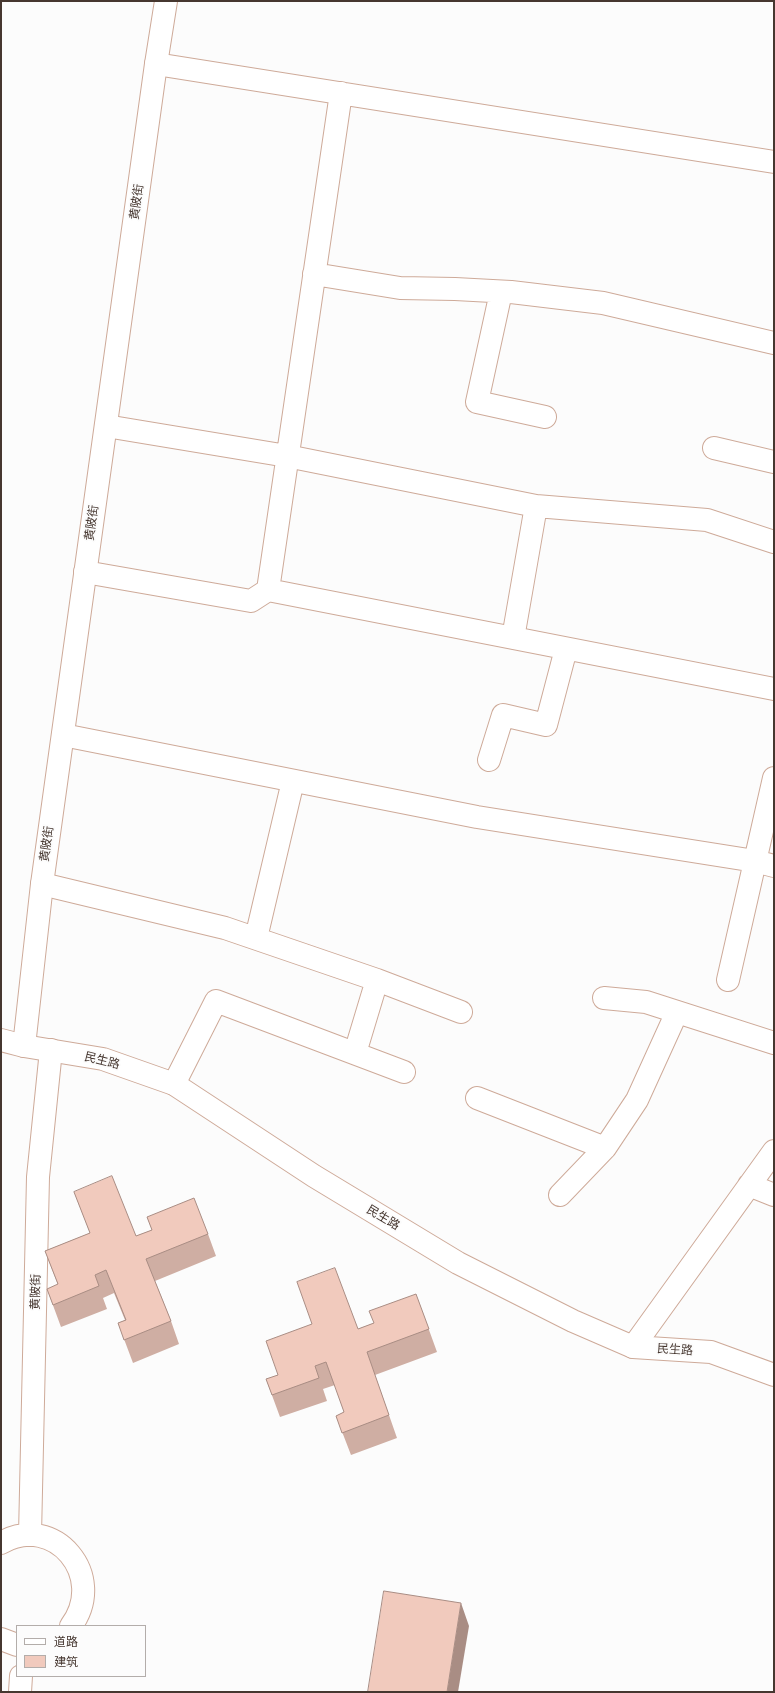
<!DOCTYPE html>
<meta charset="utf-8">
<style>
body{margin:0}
#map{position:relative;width:775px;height:1693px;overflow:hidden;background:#fcfcfc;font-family:"Noto Sans","Noto Sans SC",sans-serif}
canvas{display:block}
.frame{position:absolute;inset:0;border:2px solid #463730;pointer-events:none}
.legend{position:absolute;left:16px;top:1625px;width:130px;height:52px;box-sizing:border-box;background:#fcfcfc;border:1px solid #b3adaa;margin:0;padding:5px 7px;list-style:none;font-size:12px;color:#463730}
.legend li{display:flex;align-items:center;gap:8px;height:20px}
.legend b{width:20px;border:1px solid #b3adaa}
</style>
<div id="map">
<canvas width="775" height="1693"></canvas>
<div class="frame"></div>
<ul class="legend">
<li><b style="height:5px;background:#fff"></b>道路</li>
<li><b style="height:11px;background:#f1cabd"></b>建筑</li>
</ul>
</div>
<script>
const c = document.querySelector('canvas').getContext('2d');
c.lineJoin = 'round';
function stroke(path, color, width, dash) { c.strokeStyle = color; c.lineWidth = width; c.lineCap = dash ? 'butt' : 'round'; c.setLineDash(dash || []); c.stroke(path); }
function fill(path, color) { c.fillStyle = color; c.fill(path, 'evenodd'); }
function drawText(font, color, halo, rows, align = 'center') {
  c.font = font + ' "Noto Sans","Noto Sans SC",sans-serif'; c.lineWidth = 3.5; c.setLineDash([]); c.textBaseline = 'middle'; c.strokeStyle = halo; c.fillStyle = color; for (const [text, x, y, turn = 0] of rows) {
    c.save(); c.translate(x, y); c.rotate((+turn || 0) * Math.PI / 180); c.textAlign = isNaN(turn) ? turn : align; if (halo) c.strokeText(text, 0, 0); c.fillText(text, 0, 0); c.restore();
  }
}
const minor = new Path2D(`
 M156 64 774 162
 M314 274 400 288 455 289 511 292 603 303 774 343
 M501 292 477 402 545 417
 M106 426 287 456 536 506 707 520 774 542
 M714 448 774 462
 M85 572 251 601 268 590 774 689
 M268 590 341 93
 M513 638 536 506
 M63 735 477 817 755 861 774 866
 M489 760 503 715 546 725 566 649
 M42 884 225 928 377 980 461 1012
 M256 938 293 781
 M728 980 774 778
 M604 998 646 1002 774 1043
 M355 1053 377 980
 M174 1084 216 1001 404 1072
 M477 1098 605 1148
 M749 1185 774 1195
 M560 1195 605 1148 637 1100 677 1012
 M633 1347 774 1151
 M30 1535 38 1177 51 1050
 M1 1543C54 1512 108 1576 71 1626
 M1 1639 17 1645
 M20 1692 21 1676`);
const tertiary = new Path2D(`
 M24 1046 42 884 156 64 166 1`);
const secondary = new Path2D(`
 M1 1040 24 1046 103 1059 174 1084 314 1176 458 1263 573 1321 633 1347 711 1352 774 1375`);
stroke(minor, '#ceaa99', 24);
stroke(tertiary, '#ceaa99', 24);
stroke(secondary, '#ceaa99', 24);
stroke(minor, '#fff', 22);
stroke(tertiary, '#fff', 22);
stroke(secondary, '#fff', 22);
fill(new Path2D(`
 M74 1192 136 1236 152 1230 147 1217 208 1234 216 1256 155 1281 171 1321 179 1344 133 1363 118 1323 125 1320 114 1293 103 1298 107 1309 61 1327 47 1289 58 1285 45 1251 90 1233Z
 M416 1294 437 1352 375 1375 397 1438 351 1455 336 1416 344 1412 335 1385 323 1389 327 1401 280 1417 266 1379 278 1375 358 1329 374 1323Z`), '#cfaea3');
fill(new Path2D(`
 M461 1603 469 1626 458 1692H447Z`), '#a98d84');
const building = new Path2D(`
 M112 1176 136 1236 152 1230 147 1217 194 1198 208 1234 146 1259 171 1321 124 1340 118 1323 126 1320 106 1270 95 1275 99 1286 53 1305 47 1289 58 1284 45 1251 90 1233 74 1192Z
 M335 1268 358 1329 374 1323 369 1311 416 1294 429 1329 367 1352 389 1415 342 1433 336 1416 344 1412 326 1362 315 1366 319 1378 272 1395 266 1379 278 1375 266 1341 312 1324 297 1282Z
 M384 1591 461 1603 447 1692H368Z`);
fill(building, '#f1cabd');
stroke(building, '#a98d84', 1);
drawText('12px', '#463730', '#fcfcfc', [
 ["黄陂街",137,202,-82],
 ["黄陂街",92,523,-82],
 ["黄陂街",47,844,-82],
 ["民生路",102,1061,14],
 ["民生路",383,1218,31],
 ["黄陂街",36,1292,-89],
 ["民生路",675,1350,4]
]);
</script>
